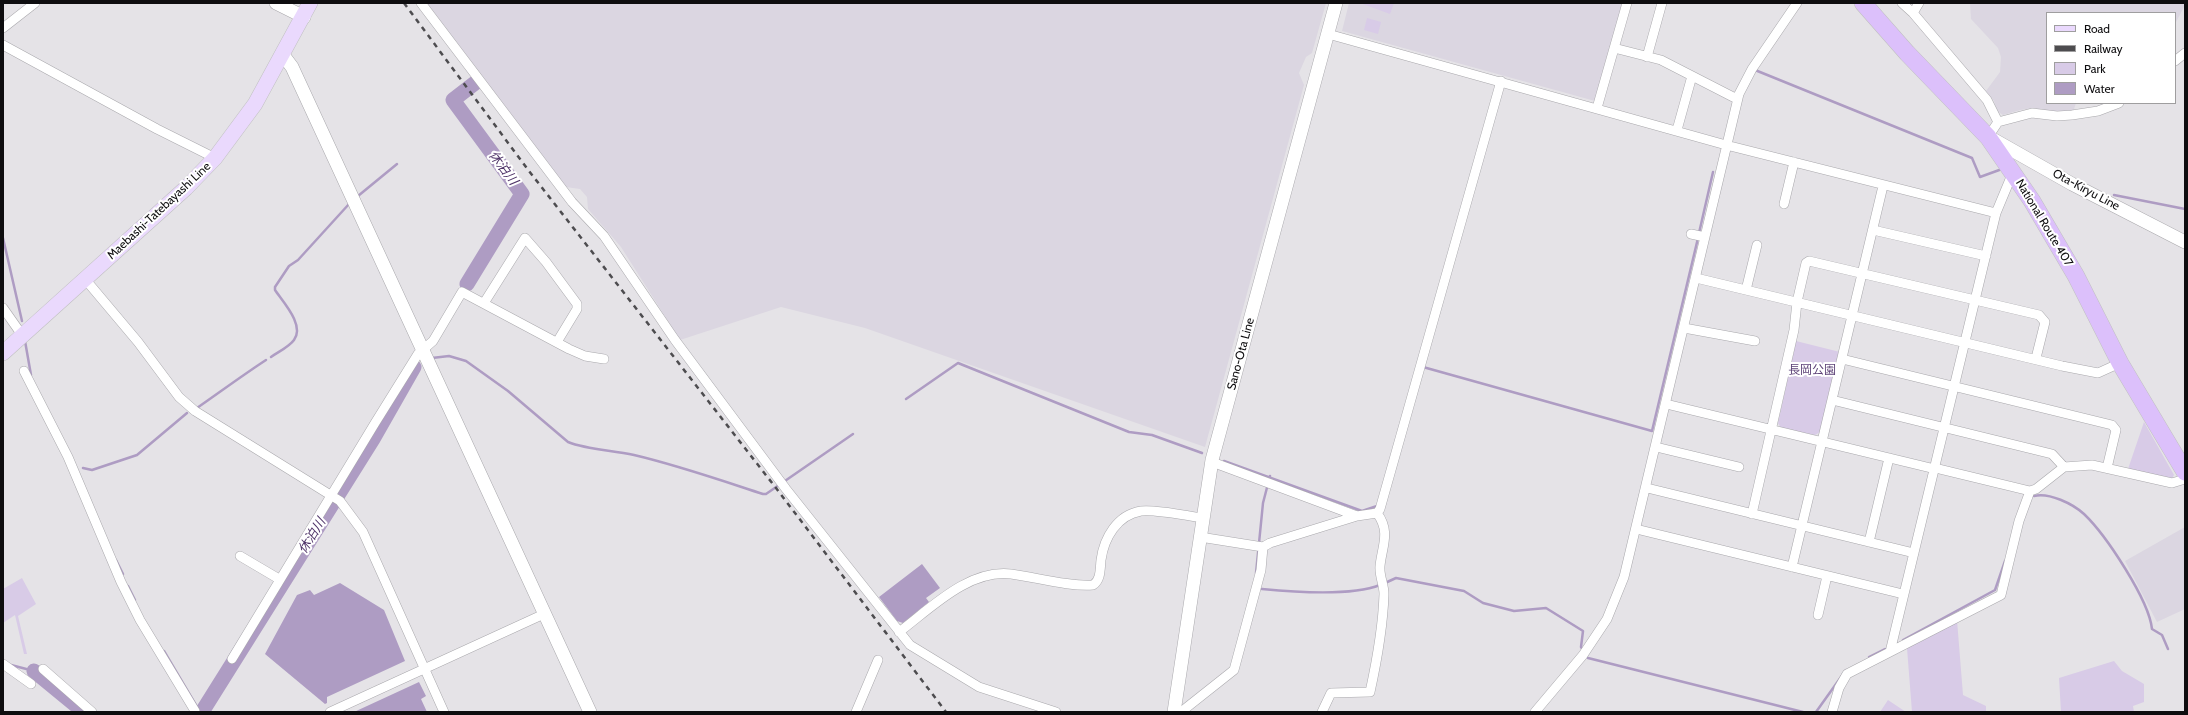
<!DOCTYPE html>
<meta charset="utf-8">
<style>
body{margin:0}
#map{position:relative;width:2188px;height:715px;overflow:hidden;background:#e5e3e7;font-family:Cabin,sans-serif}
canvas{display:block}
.frame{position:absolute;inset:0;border:4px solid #0e0d0f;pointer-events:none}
.legend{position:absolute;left:2046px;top:12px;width:130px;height:92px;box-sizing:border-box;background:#fff;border:1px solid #9f9e9f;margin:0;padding:5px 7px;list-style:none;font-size:12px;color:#0e0d0f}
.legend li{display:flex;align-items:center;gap:8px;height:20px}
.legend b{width:20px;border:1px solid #9f9e9f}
</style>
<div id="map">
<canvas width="2188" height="715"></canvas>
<div class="frame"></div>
<ul class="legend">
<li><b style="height:5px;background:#ead9fd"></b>Road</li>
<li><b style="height:5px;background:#4d4c4f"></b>Railway</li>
<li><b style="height:11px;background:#d8cbe7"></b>Park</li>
<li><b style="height:11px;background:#ae9cc3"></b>Water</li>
</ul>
</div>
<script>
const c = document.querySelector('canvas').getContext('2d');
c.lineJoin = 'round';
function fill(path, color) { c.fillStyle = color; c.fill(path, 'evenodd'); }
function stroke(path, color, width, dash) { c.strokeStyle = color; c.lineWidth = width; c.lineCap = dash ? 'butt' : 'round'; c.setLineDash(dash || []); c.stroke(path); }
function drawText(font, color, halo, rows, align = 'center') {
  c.font = font + ' Cabin,"Noto Sans JP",sans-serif'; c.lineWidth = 4; c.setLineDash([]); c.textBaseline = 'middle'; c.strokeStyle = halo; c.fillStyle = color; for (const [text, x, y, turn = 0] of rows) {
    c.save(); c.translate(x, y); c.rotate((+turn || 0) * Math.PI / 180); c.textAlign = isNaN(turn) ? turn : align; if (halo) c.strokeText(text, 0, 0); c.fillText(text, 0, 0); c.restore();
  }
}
fill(new Path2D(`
 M427 3H1326L1312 53 1306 57 1299 73 1304 85 1205 447 865 328 781 307 680 340 621 247 588 209 587 197 580 189 566 187Z
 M1349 3H1623L1595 101 1342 31Z
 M1970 3H2185V5L2175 24V13H2047V103H2076L2072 115 2033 108 2020 110 2003 115 1997 111 1994 101 1986 91 2000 72 2001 57 1998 48 1971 19Z
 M2185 527V609L2157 622 2125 561Z`), '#dbd6e1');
fill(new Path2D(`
 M1360 3H1394L1390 14Z
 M1367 18 1381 22 1378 34 1364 30Z
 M1796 341 1840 352 1820 432 1815 435 1781 428 1778 423Z
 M2144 422 2174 475 2172 478 2128 469Z
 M22 578 36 604 18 616 27 654H24L15 615 3 623V589Z
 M1957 620 1963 695 1986 706V712H1912L1907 648Z
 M2114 661 2122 671 2144 684V702L2133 706 2134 712H2061L2059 678Z
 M1888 700 1906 712H1880Z`), '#d8cbe7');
fill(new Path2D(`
 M922 564 940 588 926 598 929 602 903 623 897 621 879 597Z
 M340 583 384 610 405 661 327 697V703L325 704 265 654 297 595 310 590 314 595Z
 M419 682 426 696 421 699 427 712H354Z`), '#ae9cc3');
stroke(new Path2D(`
 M1755 70 1972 158 1980 177 2002 169
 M2114 195 2185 209
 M358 196 397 164
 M1699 233 1713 172
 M3 238 22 321
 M25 341 31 375
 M271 357C278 352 289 347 294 340 305 325 283 302 275 290V287L289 266 298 260 349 204
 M432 358 449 356 466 361 508 391 568 442C588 450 612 450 634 455 677 465 720 480 763 494H766L853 434
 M1423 367 1652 431 1698 238
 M906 399 958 363 1129 432 1152 435 1202 453
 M197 408C220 392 243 375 266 360
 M1224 461 1362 511 1377 506
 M83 468 92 470 137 455 187 413
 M2034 496C2049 492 2073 504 2084 514 2106 535 2149 600 2152 629L2162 635 2168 649
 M116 560 123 574
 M1256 573 1263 503 1270 476
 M1385 583 1396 578 1464 591 1483 603 1514 611 1546 608 1583 631 1581 647 1583 650
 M128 586 135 600
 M1262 589C1293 592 1352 596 1380 585
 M1903 640 1995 590 2005 561
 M164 651 200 712
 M1869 657 1885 649
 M1588 658 1803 712
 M11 665 34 671
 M1816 712 1846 670`), '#ae9cc3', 2.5);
stroke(new Path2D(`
 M467 284 522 194 453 100 475 83
 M34 671 84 712
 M202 712 373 439 414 367`), '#ae9cc3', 15);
const street = new Path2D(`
 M421 3 572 202 604 236 675 340 786 489 910 645 979 687 1056 712
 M1902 3 1913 13 1987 100 1998 122 1988 137
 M1913 13 1919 3
 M3 28 35 3
 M1328 34 1726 145 1996 213
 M3 45 157 129 215 158
 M1614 48 1661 60 1737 99
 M1647 57 1662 3
 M2175 61 2185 53
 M1597 108 1627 3
 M1998 122 2032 113 2057 116 2072 115 2098 111 2119 103
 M1677 130 1692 76
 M1784 204 1794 162
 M1873 230 1986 256
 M1691 234 1705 237
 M1696 278 2062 366 2098 373 2120 363
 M85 279 138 342 179 397 195 411 340 501 363 532 444 712
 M1746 290 1757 245
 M484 303 525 238 546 262 577 304V309L557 342
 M3 308 22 335
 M1684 328 1755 341
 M1842 359 2112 425 2116 430 2107 468
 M24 371 68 457 121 582 140 620 195 711
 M1832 400 2052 454 2064 467
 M1666 404 1935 469
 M1656 447 1739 467
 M1212 462 1357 516
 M1935 468 2030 491 2036 489 2064 467 2092 465 2172 483 2185 479
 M1647 488 1914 553
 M1752 514 1794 330 1797 302 1806 263 1809 261 2039 315 2045 322 2036 358
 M1636 529 1903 594
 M1200 537 1263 547
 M1869 542 1889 458
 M240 556 279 579
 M1792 567 1883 186
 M1818 615 1827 576
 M899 632C930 609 968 569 1011 574 1035 577 1069 587 1093 585 1101 580 1100 569 1101 560 1104 538 1117 515 1141 511 1156 509 1187 516 1203 518
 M1890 652 1996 213 2011 177 2015 175
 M232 659 375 423 418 354 433 341 462 292 569 349 585 356 604 359
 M3 664 31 684
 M43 669 92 712
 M330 712 544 614
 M856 712 878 660
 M1181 712 1234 670 1261 570 1263 547 1270 543 1357 516 1377 513 1380 509 1501 81
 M1322 712 1331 693 1370 692C1377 660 1383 626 1384 594 1384 584 1379 576 1380 566 1382 546 1391 532 1377 513
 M1535 712 1583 655 1607 619 1624 577 1739 94 1752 69 1797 3
 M1832 712 1839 688 1847 674 2001 595 2019 521 2030 491`);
const secondary = new Path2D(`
 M276 3 304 17
 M283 55 292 67 590 712
 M1989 137 2072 184 2185 242
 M1174 712 1212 460 1336 3`);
const primary = new Path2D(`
 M3 353 186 188 215 158 255 104 310 3`);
const highway = new Path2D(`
 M1863 3 1907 53 1988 137 2032 201 2076 276 2120 363 2185 472`);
stroke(street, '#a9a8ac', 10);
stroke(secondary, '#a9a8ac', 14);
stroke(primary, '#c0c0c1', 16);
stroke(highway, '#c0c0c1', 18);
stroke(street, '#fff', 9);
stroke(secondary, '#fff', 13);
stroke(primary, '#ead9fd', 15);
stroke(highway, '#dcc0fb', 17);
stroke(new Path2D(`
 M404 3 529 171 776 488 946 712`), '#4d4c4f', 2.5, [5, 5]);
drawText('12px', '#0e0d0f', '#fff', [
 ["Ota-Kiryu Line",2086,190,28],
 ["Maebashi-Tatebayashi Line",159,211,-43],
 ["National Route 407",2044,223,59],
 ["Sano-Ota Line",1241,354,-75]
]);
drawText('12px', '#5d4277', '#fff', [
 ["長岡公園",1812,370]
]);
drawText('italic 13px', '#503569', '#fff', [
 ["休泊川",503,168,53],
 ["休泊川",312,536,-58]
]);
</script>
